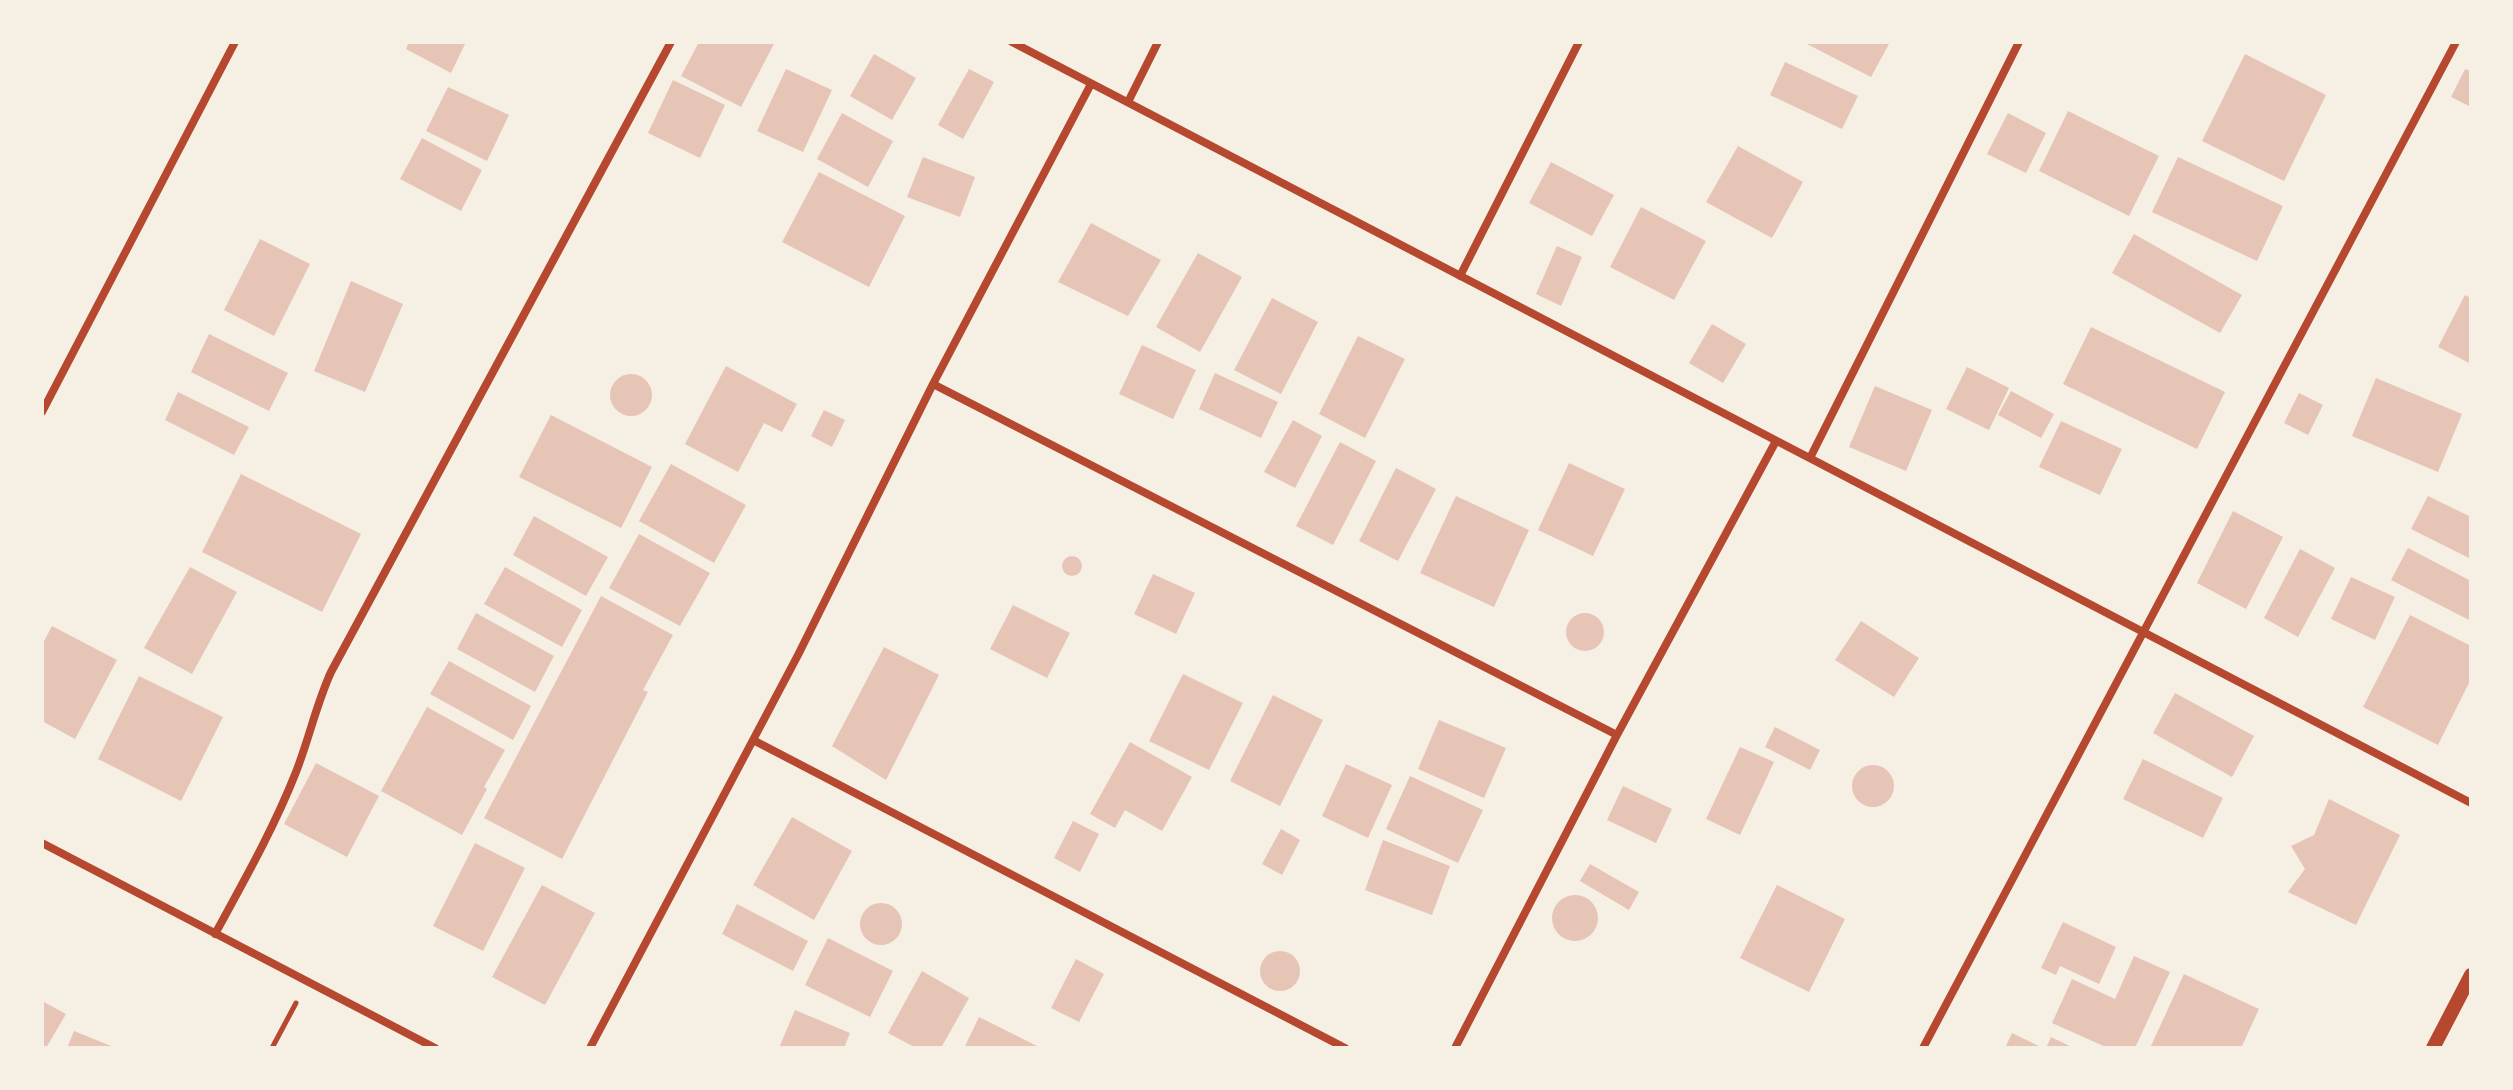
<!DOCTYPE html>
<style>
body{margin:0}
#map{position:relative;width:2513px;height:1090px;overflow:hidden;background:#f6efe4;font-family:Figtree,sans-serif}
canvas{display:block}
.frame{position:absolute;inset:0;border:44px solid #f6efe4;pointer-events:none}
</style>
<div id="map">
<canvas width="2513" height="1090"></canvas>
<div class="frame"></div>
</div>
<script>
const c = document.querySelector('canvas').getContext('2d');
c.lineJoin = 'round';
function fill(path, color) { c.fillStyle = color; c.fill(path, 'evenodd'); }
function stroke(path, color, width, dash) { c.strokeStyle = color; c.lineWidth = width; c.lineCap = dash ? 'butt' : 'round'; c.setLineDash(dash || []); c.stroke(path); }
fill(new Path2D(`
 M409 42H466L451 73 406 49Z
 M699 42H775L741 107 681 76Z
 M1803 42H1890L1871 77Z
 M874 54 916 78 892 120 850 96Z
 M2245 54 2326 95 2284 181 2202 141Z
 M1785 62 1858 96 1842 129 1770 95Z
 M786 69 832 90 803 152 757 131Z
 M969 69 994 82 963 139 938 125Z
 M2465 69 2471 71V107L2451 97Z
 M673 80 725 105 700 158 648 133Z
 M448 87 509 115 487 161 426 131Z
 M2068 111 2159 156 2129 216 2039 171Z
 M842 113 893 141 868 187 817 159Z
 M2008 113 2046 133 2026 173 1987 154Z
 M422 138 482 170 461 211 400 179Z
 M1738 146 1803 182 1772 238 1706 202Z
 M923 157 975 177 960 217 907 197Z
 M2178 157 2283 206 2257 261 2152 212Z
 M1551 162 1614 195 1592 236 1529 203Z
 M819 172 905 216 869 287 782 242Z
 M1641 207 1706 241 1674 300 1610 267Z
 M1091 223 1161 260 1128 316 1058 282Z
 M2134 234 2242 295 2220 333 2112 273Z
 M260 239 310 264 274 336 224 310Z
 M1557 246 1582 257 1561 306 1536 294Z
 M1198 253 1242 277 1200 352 1156 327Z
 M351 281 403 304 365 392 314 371Z
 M2465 295 2471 298V364L2438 347Z
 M1272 298 1318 322 1281 394 1234 370Z
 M1712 324 1746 344 1723 383 1689 363Z
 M2091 327 2225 392 2197 449 2063 384Z
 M209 334 288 373 269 411 191 372Z
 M1358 336 1405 359 1365 438 1319 414Z
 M1142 345 1196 370 1173 419 1119 394Z
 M726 366 797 404 782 432 764 423 738 472 685 444Z
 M1967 367 2009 388 1989 430 1946 409Z
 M1215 373 1278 402 1261 438 1199 409Z
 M610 395a21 21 0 1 1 42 0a21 21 0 1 1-42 0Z
 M2376 378 2462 414 2438 472 2352 436Z
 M1875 386 1932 410 1906 471 1849 447Z
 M2011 391 2054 414 2041 438 1998 415Z
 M178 392 249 427 234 455 165 420Z
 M2299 393 2323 405 2308 435 2284 423Z
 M824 410 845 420 832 447 811 436Z
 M551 415 652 467 621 528 519 477Z
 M1293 420 1322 436 1295 488 1264 472Z
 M2061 421 2122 449 2100 495 2039 467Z
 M1340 442 1376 461 1333 545 1296 526Z
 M1569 463 1625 489 1593 556 1538 530Z
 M671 464 746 505 714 563 639 521Z
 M1396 468 1436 489 1398 561 1359 541Z
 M241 474 361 534 322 612 202 552Z
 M1456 496 1529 530 1494 607 1420 573Z
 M2428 496 2471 517V559L2411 529Z
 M2233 511 2283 537 2246 609 2197 583Z
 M534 516 608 557 586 596 513 555Z
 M639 534 710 573 680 626 609 588Z
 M2408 548 2471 581V621L2391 580Z
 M2300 549 2335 568 2298 637 2264 618Z
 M1062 566a10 10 0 1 1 20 0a10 10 0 1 1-20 0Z
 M190 567 237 592 192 674 144 648Z
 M505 567 582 610 562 647 484 604Z
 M1153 574 1195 593 1176 634 1134 614Z
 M2351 577 2395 597 2375 640 2331 619Z
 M601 596 673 635 643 690 648 692 562 859 484 818Z
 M1013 605 1070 633 1047 678 990 649Z
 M476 613 554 656 535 692 457 649Z
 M1566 632a19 19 0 1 1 38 0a19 19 0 1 1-38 0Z
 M2410 615 2471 646V679L2438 745 2363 707Z
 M1861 621 1919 658 1894 697 1835 660Z
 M52 626 117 660 75 739 42 721V645Z
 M884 647 939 675 886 780 832 746Z
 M449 661 531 706 513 740 430 694Z
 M1183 674 1243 703 1209 770 1149 741Z
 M139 676 223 717 181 801 98 759Z
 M2175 693 2254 736 2232 777 2153 733Z
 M1273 695 1323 720 1280 806 1230 781Z
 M427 707 505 750 484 787 487 789 462 835 381 791Z
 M1439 720 1506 748 1484 798 1418 769Z
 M1775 727 1820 750 1810 770 1765 747Z
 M1130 742 1192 777 1162 831 1125 810 1115 828 1090 814Z
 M1740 747 1774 762 1740 835 1706 819Z
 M2143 759 2223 798 2203 838 2123 799Z
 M316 763 379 796 347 857 284 824Z
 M1346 764 1392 785 1368 838 1322 816Z
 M1852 786a21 21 0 1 1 42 0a21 21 0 1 1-42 0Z
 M1410 776 1483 810 1458 863 1386 829Z
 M1623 786 1672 809 1656 843 1607 820Z
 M2329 799 2400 835 2356 925 2288 892 2305 869 2291 846 2314 835Z
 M792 817 852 851 814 920 753 885Z
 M1073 821 1099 834 1080 872 1054 858Z
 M1281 829 1300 840 1282 875 1262 864Z
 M1383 840 1450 866 1432 915 1365 890Z
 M475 843 525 868 483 951 433 926Z
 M1590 864 1639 892 1629 910 1580 881Z
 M542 885 595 913 545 1005 492 977Z
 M1777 885 1845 919 1809 992 1740 958Z
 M1552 918a23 23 0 1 1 46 0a23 23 0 1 1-46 0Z
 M860 924a21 21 0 1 1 42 0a21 21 0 1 1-42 0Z
 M737 904 808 941 793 971 722 934Z
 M2063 922 2116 947 2099 984 2060 966 2056 975 2041 968Z
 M828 938 893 971 870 1017 805 985Z
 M1260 971a20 20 0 1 1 40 0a20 20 0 1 1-40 0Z
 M2134 956 2170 972 2135 1048H2108L2052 1023 2072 979 2115 999Z
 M1076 959 1104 974 1079 1022 1051 1008Z
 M922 971 969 998 941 1048H916L888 1033Z
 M2184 974 2259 1009 2241 1048H2150Z
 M42 1001 66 1014 46 1048H42Z
 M795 1010 850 1033 844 1048H779Z
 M979 1017 1041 1048H964Z
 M74 1031 116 1048H67Z
 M2012 1033 2043 1048H2005Z
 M2051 1037 2074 1048H2046Z`), '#e6c5b7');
stroke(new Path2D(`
 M272 1048 296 1003`), '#b5482f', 5);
stroke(new Path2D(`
 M1012 42 2471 803
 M1128 102 1158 42
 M1460 276 1579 42
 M933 384 1617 735
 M42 412 235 42
 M1810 458 2019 42
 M753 740 1345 1048
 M42 843 435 1048
 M215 934C244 881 274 828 296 772 309 739 316 705 331 672L671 42
 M590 1048 798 655 933 384 1091 84
 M1455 1048 1617 735 1776 441
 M1923 1048 2456 42`), '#b5482f', 8);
stroke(new Path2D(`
 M2433 1048 2471 975`), '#b5482f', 14);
</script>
